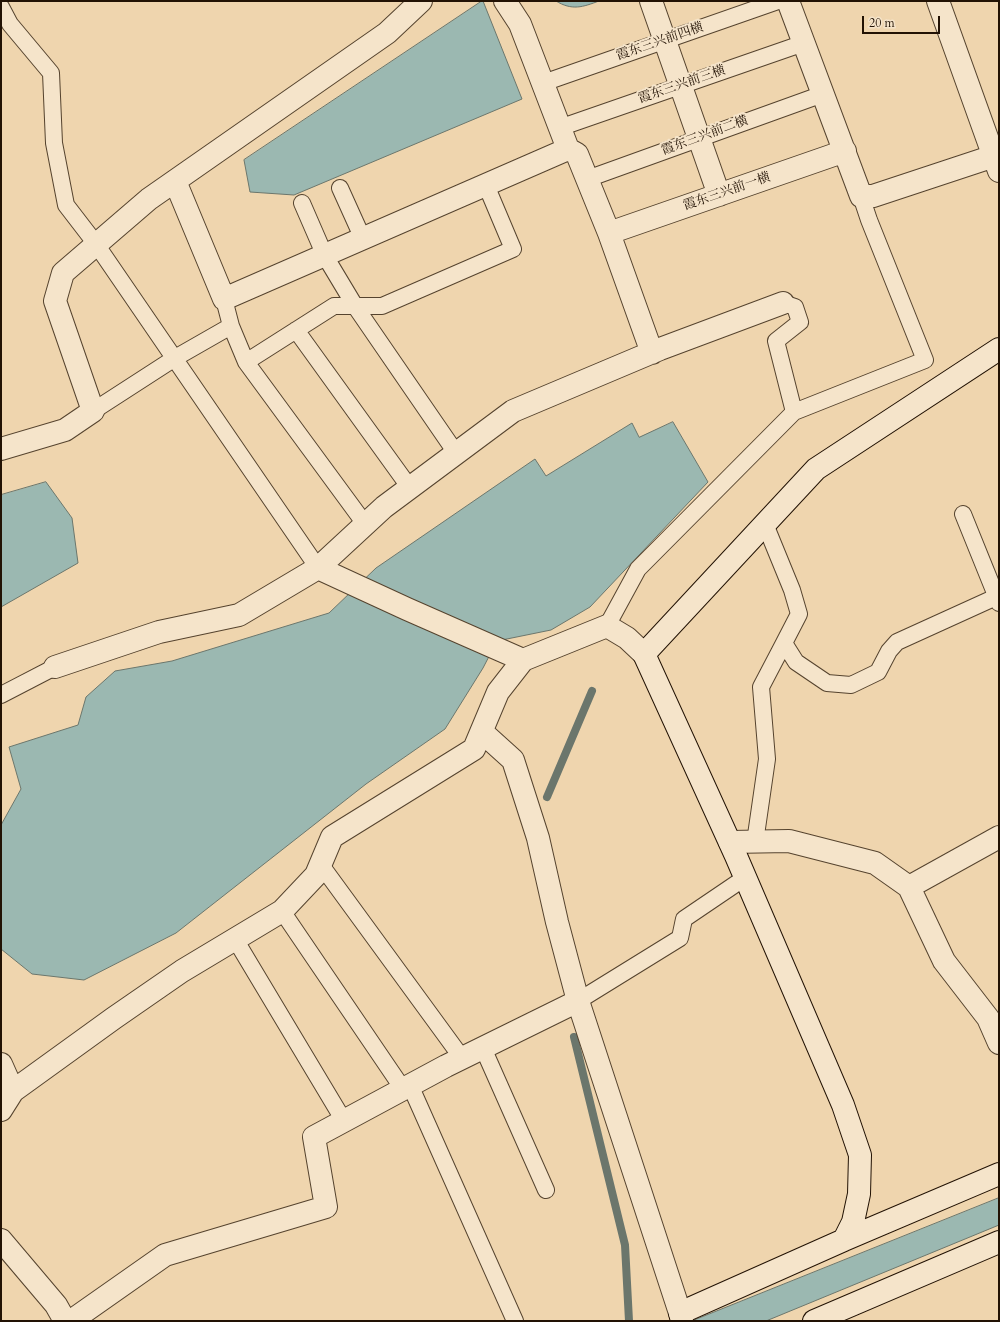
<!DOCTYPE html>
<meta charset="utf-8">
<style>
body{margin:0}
#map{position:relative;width:1000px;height:1322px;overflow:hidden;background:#efd5ae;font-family:Cardo,serif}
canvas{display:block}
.frame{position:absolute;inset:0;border:2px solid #221204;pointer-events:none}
.scale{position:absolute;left:862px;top:16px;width:78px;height:18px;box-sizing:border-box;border:2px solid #221204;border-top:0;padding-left:5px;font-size:12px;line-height:14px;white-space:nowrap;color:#221204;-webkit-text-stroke:3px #f5e4ca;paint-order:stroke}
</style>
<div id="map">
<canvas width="1000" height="1322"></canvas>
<div class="frame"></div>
<div class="scale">20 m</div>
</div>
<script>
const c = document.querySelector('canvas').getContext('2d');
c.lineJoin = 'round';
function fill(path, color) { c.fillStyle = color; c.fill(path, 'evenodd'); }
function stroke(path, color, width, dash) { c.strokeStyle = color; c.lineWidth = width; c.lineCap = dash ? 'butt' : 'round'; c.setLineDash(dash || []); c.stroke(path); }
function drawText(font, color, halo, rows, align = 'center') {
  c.font = font + ' Cardo,"Noto Serif SC",serif'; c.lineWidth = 4; c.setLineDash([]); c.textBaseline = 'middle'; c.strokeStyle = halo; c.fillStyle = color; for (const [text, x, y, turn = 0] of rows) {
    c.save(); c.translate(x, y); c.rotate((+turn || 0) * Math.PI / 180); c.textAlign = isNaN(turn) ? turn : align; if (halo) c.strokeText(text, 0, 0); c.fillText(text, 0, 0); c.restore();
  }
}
const water = new Path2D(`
 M482 1H483L522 99 294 195 250 192 244 160Z
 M556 1H599C583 7 572 11 556 1Z
 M673 422 708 482 590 607 551 630 497 641 483 668 445 729 366 784 176 933 84 980 32 974 1 949V825L21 789 9 747 78 725 86 697 115 671 172 661 329 613 376 568 535 459 546 476 632 423 639 437Z
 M46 482 72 518 78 563 1 607V495Z
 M999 1198V1225L766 1321H692Z`);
fill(water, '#9bb8b1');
stroke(water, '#6b766c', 1);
stroke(new Path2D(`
 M547 797 592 691
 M574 1037 625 1245 629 1321`), '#6b766c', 8);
const lane = new Path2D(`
 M1 7 10 24 51 73 54 143 66 205 96 244 318 568
 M543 83 778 1
 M559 128 804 43
 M587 179 823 94
 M340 188 363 239
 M302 203 325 256 355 306 456 453
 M224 299 231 326 246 362 365 524
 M783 303 795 307 800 322 776 341 794 412
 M296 330 410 488
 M246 362 334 306H382L513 249 486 185
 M93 411 175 358 231 326
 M963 514 999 603
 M765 524 792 590 799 614 784 643
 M607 626 638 569 794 412 925 360 869 220 861 196
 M1 695 55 667
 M755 842 767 759 761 687 784 643 796 662 827 683 851 685 878 672 889 651 897 642 996 597
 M321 865 462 1058
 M282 911 403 1089
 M235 939 344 1121
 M578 1001 680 938 684 919 746 877
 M483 1048 546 1190
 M410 1085 515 1321`);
const street = new Path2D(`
 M505 1 520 24 568 149 577 154 609 233 652 353
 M651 1 719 195
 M788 1 861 196H873L994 156
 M938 1 999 171
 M175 181 224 299 568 149
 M609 233 845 151
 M1 449 65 430 93 411 55 301 63 273 149 199 387 33 421 1
 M318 568 407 609 523 660
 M55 667 159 632 239 615 318 568 384 507 513 411 660 349 783 303
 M482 732 513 760 538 838 557 922 578 1001 680 1313
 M730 842 789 841 875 863 909 887 999 837
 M909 887 944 961 988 1018 999 1043
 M1 1064 13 1091 1 1110
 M13 1091 114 1018 182 971 282 911 316 875 332 837 474 749 498 692 523 660 607 626 627 638 644 654
 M1 1240 56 1305 65 1321
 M71 1321 165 1255 326 1207 314 1137 446 1066 578 1001`);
const secondary = new Path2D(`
 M844 1240 999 1174
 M682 1321 680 1313 844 1240 853 1222 859 1194 860 1155 843 1105 736 856 644 654 816 469 999 349
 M814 1321 999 1242`);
stroke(lane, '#55432e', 18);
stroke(street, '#55432e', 24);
stroke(secondary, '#221204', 24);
stroke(lane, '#f5e4ca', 16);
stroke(street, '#f5e4ca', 22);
stroke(secondary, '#f5e4ca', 22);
drawText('13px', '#221204', '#f5e4ca', [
 ["霞东三兴前四横",660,42,-19],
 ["霞东三兴前三横",682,85,-19],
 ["霞东三兴前二横",705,136,-20],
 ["霞东三兴前一横",727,192,-19]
]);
</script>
